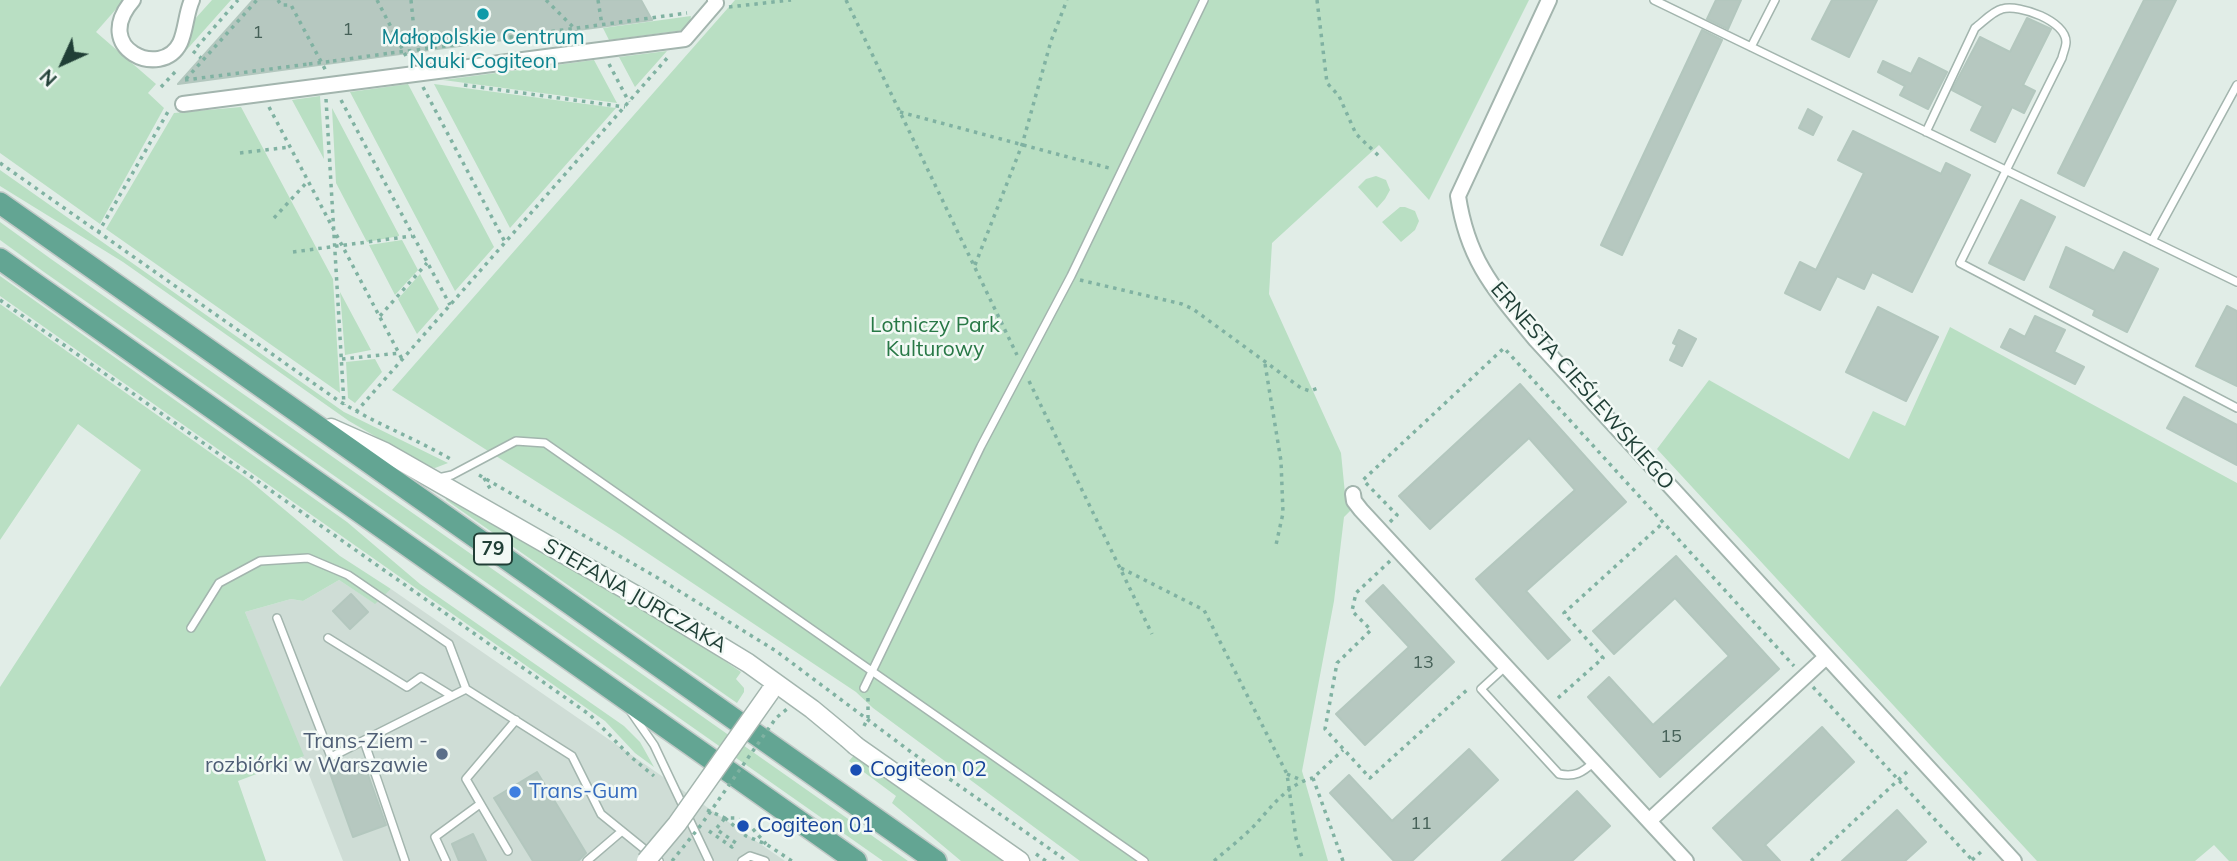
<!DOCTYPE html>
<meta charset="utf-8">
<style>
body{margin:0}
#map{position:relative;width:2237px;height:861px;overflow:hidden;background:#e1ede7;font-family:Mulish,sans-serif}
canvas{display:block}
.north{position:absolute;left:28px;top:28px;width:70px;height:70px;-webkit-text-stroke:5px #f2f9f5;paint-order:stroke;rotate:225deg;font-size:19px;font-weight:700;line-height:28px;text-align:center;color:#203f36}
.north::after{content:'';display:block;margin:auto;width:24px;height:32px;background:#203f36;clip-path:polygon(50% 0,100% 100%,50% 72%,0 100%)}
</style>
<div id="map">
<canvas width="2237" height="861"></canvas>
<div class="north">N</div>
</div>
<script>
const c = document.querySelector('canvas').getContext('2d');
c.lineJoin = 'round';
function fill(path, color) { c.fillStyle = color; c.fill(path, 'evenodd'); }
function stroke(path, color, width, dash) { c.strokeStyle = color; c.lineWidth = width; c.lineCap = dash ? 'butt' : 'round'; c.setLineDash(dash || []); c.stroke(path); }
function drawText(font, color, halo, rows, align = 'center') {
  c.font = font + ' Mulish,sans-serif'; c.lineWidth = 5; c.setLineDash([]); c.textBaseline = 'middle'; c.strokeStyle = halo; c.fillStyle = color; for (const [text, x, y, turn = 0] of rows) {
    c.save(); c.translate(x, y); c.rotate((+turn || 0) * Math.PI / 180); c.textAlign = isNaN(turn) ? turn : align; if (halo) c.strokeText(text, 0, 0); c.fillText(text, 0, 0); c.restore();
  }
}
fill(new Path2D(`
 M339 580 374 603 391 589 785 861H343L245 612 291 599 303 601Z`), '#cfddd6');
fill(new Path2D(`
 M0 0H124L96 32 156 84 148 93 164 108 100 224 0 153Z
 M212 0H231L182 55 189 42 194 20Z
 M735 0H1529L1429 200 1379 145 1272 243 1269 294 1341 453 1346 504 1351 510 1344 517 1334 601 1302 771 1328 861H1080L873 708 856 692 619 534 392 390Z
 M691 16 690 23 685 30 609 40 603 28Z
 M667 51 635 87 619 57Z
 M594 60 617 103 443 80Z
 M408 84 494 247 455 291 350 92Z
 M434 84 616 108 510 228Z
 M320 96 324 159 292 100Z
 M241 107 333 279 340 393 106 229 174 113Z
 M332 108 399 235V236L367 242 336 183Z
 M0 170 344 412 448 463 435 468 426 466 349 421 123 262 0 186Z
 M1376 176 1386 180 1390 190 1385 199 1377 208 1358 187 1366 179Z
 M1400 207H1405L1415 211 1419 221 1415 230 1401 242 1382 222Z
 M0 222 51 259 908 861H883L44 272 0 240Z
 M402 240 418 270 395 295 369 245Z
 M420 274 439 309 417 334 398 299Z
 M0 276 347 522 420 584 624 726 640 742 654 767 635 753 605 721 0 296Z
 M340 292 371 350 345 355Z
 M0 304 249 480 340 556 391 589 375 604 339 580 303 601 291 599 245 612 304 756 238 781 266 861H0V687L141 470 78 424 0 540Z
 M1950 327 2237 483V861H2229L2214 845 2195 861H2037L1657 449 1709 380 1849 459 1873 411 1905 426Z
 M375 359 382 372 355 403 348 398 346 362Z
 M445 494 654 613 741 672 736 679 744 688V692L737 703 446 500Z
 M855 754 1008 861H961L892 803 896 796 849 761Z`), '#b9dfc3');
const building = new Path2D(`
 M253 0H641L652 20 178 84Z
 M1716 0H1741L1728 29 1707 19Z
 M1832 0H1877L1849 57 1812 39Z
 M2144 0H2176L2084 186 2058 173Z
 M2027 18 2051 29 2023 85 2035 91 2024 113 2012 107 1995 142 1971 130 1983 106 1952 90 1980 37 2010 52Z
 M1702 30 1722 40 1622 255 1601 245Z
 M1919 58 1947 72 1928 109 1900 95 1905 86 1878 72 1883 61 1911 74Z
 M1808 109 1822 117 1813 135 1799 128Z
 M1853 131 1941 174 1946 163 1970 175 1912 292 1872 272 1864 289 1837 276 1820 310 1785 293 1800 262 1816 270 1864 173 1838 160Z
 M2021 200 2055 217 2024 280 1989 263Z
 M2066 247 2114 271 2124 252 2158 269 2127 332 2093 315 2095 310 2050 287Z
 M2227 306 2237 311V386L2196 366Z
 M1878 307 1938 337 1906 401 1846 372Z
 M2035 316 2065 330 2054 352 2084 367 2075 384 2001 347 2010 329 2025 337Z
 M1679 330 1696 339 1682 366 1670 360 1677 345 1673 343Z
 M1520 384 1626 502 1526 591 1570 640 1548 659 1476 579 1575 490 1529 438 1430 529 1399 496Z
 M2184 397 2237 425V465L2167 428Z
 M1676 556 1779 669 1660 777 1588 697 1609 677 1653 725 1729 656 1675 598 1614 654 1593 631Z
 M1383 585 1454 662 1365 745 1336 714 1409 647 1366 601Z
 M351 594 368 612 350 629 333 611Z
 M1822 727 1854 762 1765 845 1780 861H1744L1713 828Z
 M1469 749 1498 780 1412 861H1394L1330 793 1349 775 1392 821Z
 M363 761 386 825 353 837 330 773Z
 M537 772 586 853 578 861H533L494 798Z
 M1577 791 1610 826 1572 861H1502Z
 M1897 810 1926 842 1905 861H1842Z
 M473 834 486 861H459L452 844Z`);
fill(building, '#b6c8c0');
stroke(building, '#b3c7be', 2);
const service = new Path2D(`
 M1654 0 2237 282
 M1751 47 1775 0
 M1926 132 1975 28C1983 22 1993 11 2002 9 2020 4 2066 21 2066 42 2066 47 2063 53 2062 58L1960 263 2237 408
 M2152 241 2237 85
 M438 478 452 475 516 441 545 443 1144 861
 M277 618 331 757 466 689 572 756 601 814 659 861
 M191 628 219 583 260 561 308 558 348 575 449 644 466 689
 M328 638 407 687 421 677 452 696
 M1506 666 1481 689 1559 774C1575 777 1582 773 1594 762
 M864 688 981 446 1071 276 1204 0
 M631 712 654 745 709 861
 M364 741 405 861
 M508 851 466 779 516 720
 M446 861 435 837 480 804
 M587 861 622 831
 M742 861 750 856 765 861`);
const minor = new Path2D(`
 M133 0C90 49 162 80 180 43 186 30 186 13 192 0
 M1549 0 1458 196C1468 262 1495 290 1536 340L2014 861
 M183 104 685 39 716 3 715 0
 M1353 494 1354 501 1361 510 1686 861
 M1649 821 1826 657`);
const tertiary = new Path2D(`
 M331 428 385 452 646 601 748 663 812 709 847 738
 M856 746 1020 861`);
const primary = new Path2D(`
 M0 203 936 861
 M0 259 856 861`);
stroke(service, '#a3b5ae', 10);
stroke(minor, '#a3b5ae', 18);
stroke(tertiary, '#a3b5ae', 21);
stroke(primary, '#c1c9c7', 24);
stroke(new Path2D(`
 M278 0 281 5H291L326 71
 M377 0 407 58
 M411 0 416 50 687 13
 M546 0 574 28
 M598 0 602 25
 M846 0 1017 355
 M1317 0 1327 83 1339 96 1356 134 1380 157
 M729 7 791 0
 M197 47 238 0
 M193 51 201 58
 M333 61 391 53
 M609 64 629 102
 M186 79 257 0
 M185 80 309 64
 M464 85 625 107
 M161 87 176 71
 M423 87 505 242
 M326 99 344 405
 M341 100 450 305
 M269 107 402 359
 M900 112 1109 168
 M240 153 290 147
 M0 163 336 399C373 423 415 438 454 461
 M274 218 308 181
 M98 233 169 110
 M293 252 412 236
 M975 265 1022 145 1051 41 1067 0
 M1080 280 1182 304 1193 309 1301 388 1310 391 1321 387
 M0 300 590 715 631 757 654 776
 M380 316 427 263
 M342 359 400 353
 M1265 364 1281 461 1283 513 1276 545
 M1029 381 1152 634
 M356 412 669 56
 M479 475 663 581 776 651 911 752 1067 861
 M484 478 492 492
 M1390 522 1397 515 1363 480 1504 348 1794 666
 M1390 561 1356 593 1352 611 1371 630 1337 663 1325 729 1370 778 1468 689
 M1121 568 1204 610 1287 774 1296 838 1303 861
 M1813 687 1973 861
 M1558 698 1603 658 1564 613 1663 523
 M864 726 868 718V698
 M1287 774 1301 780
 M707 810 725 818H737L752 828 766 844
 M725 818 746 836 766 844 792 861
 M709 831 732 847 736 843 716 829 725 818
 M1036 854 1046 861
 M1972 860 1983 850
 M1214 861C1228 849 1242 838 1255 825 1271 807 1289 783 1313 778
 M1343 861 1313 778 1343 750
 M1811 861 1909 770`), '#80b2a2', 3.5, [3.5, 5]);
stroke(service, '#fff', 7);
stroke(minor, '#fff', 14);
stroke(tertiary, '#fff', 18);
stroke(primary, '#63a593', 21);
const tertiaryBridge = new Path2D(`
 M847 738 856 746
 M646 861 677 824 770 692`);
stroke(tertiaryBridge, '#a3b5ae', 21, []);
stroke(new Path2D(`
 M391 53 416 50
 M309 64 333 61
 M672 861 701 825 776 718 787 709`), '#80b2a2', 3.5, [3.5, 5]);
stroke(tertiaryBridge, '#fff', 18);
for (const [x, y, r, color] of [
 [483,14,7,"#0f9aa8"],
 [442,754,7,"#5c6f8a"],
 [856,770,7,"#1a4fb4"],
 [515,792,7,"#3f7fe0"],
 [743,826,7,"#1a4fb4"]
]) { const dot = new Path2D(); dot.arc(x, y, r, 0, 2 * Math.PI); c.fillStyle = color; c.fill(dot); stroke(dot, '#f2f9f5', 2.5); }
drawText('18px', '#466158', null, [
 ["1",348,30],
 ["1",258,33],
 ["13",1423,663],
 ["15",1671,737],
 ["11",1421,824]
]);
for (const [x, y, w] of [
 [493,549,38]
]) { const box = new Path2D(); box.roundRect(x - w / 2, y - 15.5, w, 31, 5); c.fillStyle = '#f2f9f5'; c.fill(box); stroke(box, '#203f36', 2); }
drawText('bold 19px', '#203f36', null, [
 ["79",493,549]
]);
drawText('21px', '#0d838f', '#f2f9f5', [
 ["Małopolskie Centrum",483,38],
 ["Nauki Cogiteon",483,62]
]);
drawText('21px', '#287846', '#f2f9f5', [
 ["Lotniczy Park",935,326],
 ["Kulturowy",935,350]
]);
drawText('21px', '#203f36', '#f2f9f5', [
 ["ERNESTA CIEŚLEWSKIEGO",1582,386,49],
 ["STEFANA JURCZAKA",635,596,30]
]);
drawText('21px', '#4e5e75', '#f2f9f5', [
 ["Trans-Ziem -",428,742],
 ["rozbiórki w Warszawie",428,766]
], 'right');
drawText('21px', '#164399', '#f2f9f5', [
 ["Cogiteon 02",870,770],
 ["Cogiteon 01",757,826]
], 'left');
drawText('21px', '#366cbe', '#f2f9f5', [
 ["Trans-Gum",529,792]
], 'left');
</script>
